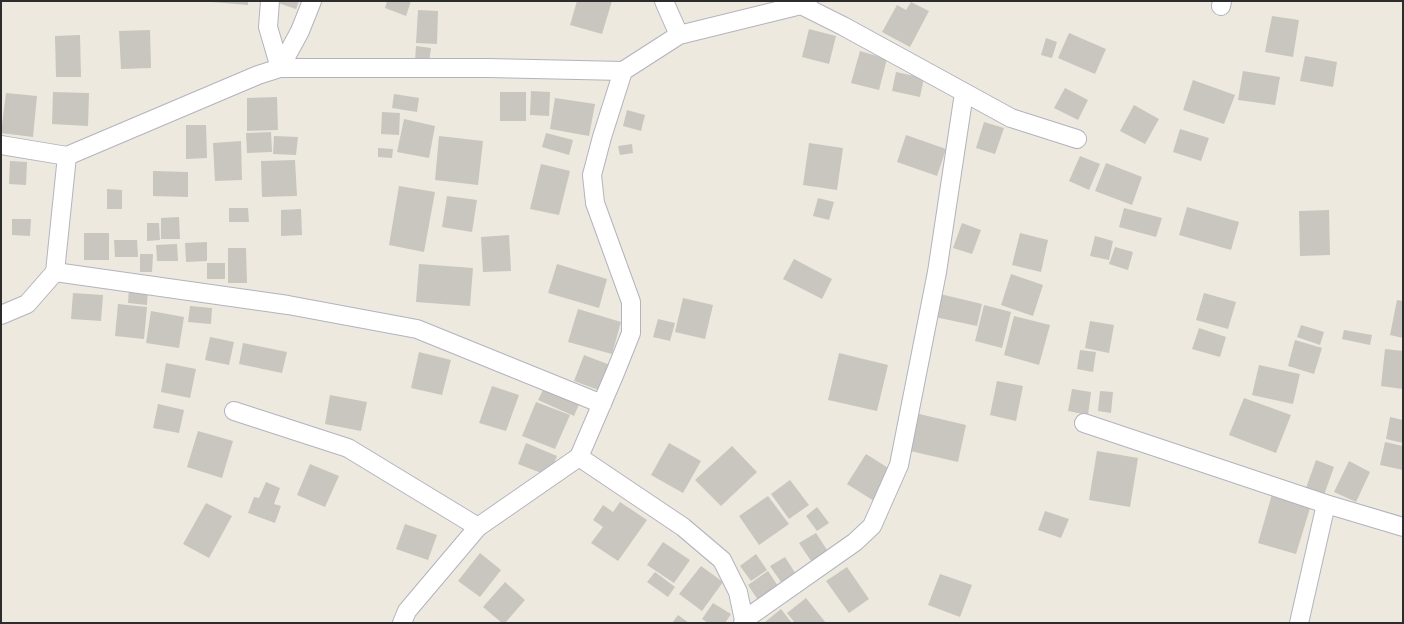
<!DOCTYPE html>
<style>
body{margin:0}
#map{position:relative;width:1404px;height:624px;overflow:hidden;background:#ede9df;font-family:"Nunito Sans",sans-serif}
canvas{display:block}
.frame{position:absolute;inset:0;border:2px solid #2c2c2c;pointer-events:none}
</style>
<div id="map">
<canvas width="1404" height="624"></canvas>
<div class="frame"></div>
</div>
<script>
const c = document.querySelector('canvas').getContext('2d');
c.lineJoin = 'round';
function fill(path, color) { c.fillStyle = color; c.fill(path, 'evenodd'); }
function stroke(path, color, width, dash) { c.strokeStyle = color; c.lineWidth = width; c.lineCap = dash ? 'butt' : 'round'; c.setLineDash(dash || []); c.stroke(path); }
fill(new Path2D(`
 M211 1H248V5L211 2Z
 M279 1H299L296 9 278 3Z
 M387 1H411L406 16 385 8Z
 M577 1H612L602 34 570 25Z
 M911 2 929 11 910 47 882 32 897 5 906 10Z
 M418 10 438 11 437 44 416 43Z
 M1272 16 1299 20 1293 57 1265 52Z
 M809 29 836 36 829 64 802 57Z
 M150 30 151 68 121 69 119 31Z
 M1069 33 1106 49 1095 74 1058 58Z
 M80 35 81 77H56L55 36Z
 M1046 38 1057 42 1052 58 1041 55Z
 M416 46 431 48 429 62 415 61Z
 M860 51 887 59 879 90 851 83Z
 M1305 56 1337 62 1333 87 1300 81Z
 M1243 71 1280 77 1275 105 1238 100Z
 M896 72 924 78 920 97 892 91Z
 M1193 80 1235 95 1224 124 1183 110Z
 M1065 88 1088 100 1078 120 1054 108Z
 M531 91 550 92 549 116 530 115Z
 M53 92 89 93 88 126 52 124Z
 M500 92H526V121H500Z
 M6 93 37 96 33 137 1 133Z
 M394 94 419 98 417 112 392 108Z
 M277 97 278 130 247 131V98Z
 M555 98 595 104 589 136 550 129Z
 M1134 105 1159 119 1145 144 1120 131Z
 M627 110 645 115 641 131 623 126Z
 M382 112 400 113 399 135 381 134Z
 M404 119 435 126 429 158 397 152Z
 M984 122 1004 128 995 154 976 148Z
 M186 125H206L207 158 186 159Z
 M1180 129 1209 138 1201 161 1173 152Z
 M271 132 272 152 247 153 246 133Z
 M546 133 573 140 569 155 542 147Z
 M906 135 946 149 937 176 897 162Z
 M274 136 298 137 296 155 273 154Z
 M439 136 483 141 478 185 435 180Z
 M241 141 242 180 215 181 213 143Z
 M809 143 843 148 837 190 803 185Z
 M632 144 633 153 620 155 618 146Z
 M378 148 393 149 392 158 378 157Z
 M1080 156 1100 164 1089 190 1069 181Z
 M295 160 297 196 262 197 261 161Z
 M10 161 27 162 26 185 9 184Z
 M1106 163 1142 177 1132 205 1095 191Z
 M541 164 570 171 559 215 530 209Z
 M153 171 188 172V197L153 196Z
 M399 186 435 192 424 252 389 245Z
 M107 189 122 190V209H107Z
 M447 196 477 200 472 232 442 227Z
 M818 198 834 202 829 220 813 216Z
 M1187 207 1239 222 1231 250 1179 235Z
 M229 208H248L249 222H229Z
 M1124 208 1162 218 1156 237 1119 227Z
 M301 209 302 235 281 236V210Z
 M1329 210 1330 255 1300 256 1299 211Z
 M179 217 180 239H161V218Z
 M12 219H31L30 236 12 235Z
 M147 223H159L160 240 147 241Z
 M962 223 981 230 972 254 953 248Z
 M84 233H109V260H84Z
 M1020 233 1048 240 1041 272 1012 265Z
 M509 235 511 271 483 272 481 237Z
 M1095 236 1113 241 1109 260 1090 256Z
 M114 240H137L138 257H115Z
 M207 242V261L186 262 185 243Z
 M177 244 178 261H157L156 245Z
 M1115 247 1133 252 1128 270 1109 264Z
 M228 248H246L247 283H228Z
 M140 254H153L152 272H140Z
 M794 259 832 279 822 299 783 279Z
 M207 263H225V279H207Z
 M419 264 473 268 470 306 416 302Z
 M557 264 607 279 599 308 548 293Z
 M1011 274 1043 285 1033 316 1001 305Z
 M129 288 148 290 147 305 128 303Z
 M73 293 103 295 101 321 71 319Z
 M1204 293 1236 302 1228 329 1196 320Z
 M940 294 982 304 977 326 935 317Z
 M683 298 713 305 705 339 675 332Z
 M1397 300 1403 301V338L1390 335Z
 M118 304 147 307 144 339 115 336Z
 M984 305 1011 312 1002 348 975 341Z
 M190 306 212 308 211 324 188 322Z
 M578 309 621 322 612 354 568 342Z
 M151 311 184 317 179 348 146 343Z
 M1014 316 1050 325 1039 365 1004 355Z
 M658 319 675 323 670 341 653 337Z
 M1090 321 1114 325 1109 353 1085 348Z
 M1301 325 1324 332 1320 345 1297 337Z
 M1199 328 1226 337 1220 357 1192 349Z
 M1344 330 1372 335 1370 345 1342 339Z
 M210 337 234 342 229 365 205 360Z
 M1295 340 1322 348 1314 374 1288 366Z
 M243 343 287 352 282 373 239 364Z
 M1385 349 1403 351V389L1381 386Z
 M1080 350 1096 352 1093 372 1077 369Z
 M419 352 451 360 442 395 411 388Z
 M839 353 888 365 877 411 828 400Z
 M584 355 610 365 601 391 574 381Z
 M166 363 196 369 190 398 161 392Z
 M1259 365 1300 374 1293 404 1252 395Z
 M997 381 1023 386 1016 421 990 415Z
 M492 386 519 395 506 431 479 423Z
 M545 386 580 402 574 416 538 400Z
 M1072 389 1091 392 1088 415 1068 411Z
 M1100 391 1113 392 1111 413 1098 411Z
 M330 395 367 402 361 431 325 424Z
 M1244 398 1291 415 1276 453 1229 435Z
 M536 402 570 415 555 449 522 436Z
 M158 404 184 410 179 433 153 428Z
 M915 413 966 425 958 462 906 450Z
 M1390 417 1403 420V443L1386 439Z
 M198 431 233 441 222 478 187 467Z
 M1385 442 1403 446V470L1380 465Z
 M526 443 557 456 549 476 518 464Z
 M669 443 701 461 683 493 651 475Z
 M732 446 757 472 721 506 695 480Z
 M1097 451 1138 458 1130 507 1089 500Z
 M866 454 893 471 874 501 847 484Z
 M1316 460 1334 467 1324 495 1306 488Z
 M1349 461 1370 472 1356 502 1334 492Z
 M310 464 339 476 325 507 297 495Z
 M790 480 809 505 789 519 771 494Z
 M266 482 280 488 274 504 281 506 275 523 248 513 254 497 259 498Z
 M1272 494 1311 505 1296 554 1258 543Z
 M768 496 789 524 759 545 739 516Z
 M620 502 647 520 618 561 591 543 603 527 593 520 603 505 613 512Z
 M206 503 232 516 209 558 183 544Z
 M817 507 829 523 817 531 806 516Z
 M1045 511 1069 519 1061 538 1038 530Z
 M405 524 437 535 428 560 396 549Z
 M816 533 831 556 815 567 799 543Z
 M663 542 690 560 674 583 647 565Z
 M480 553 501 570 480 597 458 581Z
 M756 554 767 570 751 581 740 566Z
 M785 557 797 576 783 585 770 566Z
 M701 566 723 582 702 611 679 594Z
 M847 567 869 599 849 613 826 581Z
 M768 571 780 589 760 603 748 585Z
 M655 572 675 587 668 597 647 582Z
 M940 574 972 585 960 617 928 605Z
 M505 582 525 600 505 623H502L483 607Z
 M806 598 826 623H795L787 613Z
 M713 603 731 614 725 623H708L702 619Z
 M781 609 792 623H766L765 622Z
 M678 615 689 623H672Z`), '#c8c6be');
const street = new Path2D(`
 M270 1 268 27 280 68
 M664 1 679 35
 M801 5 843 26 1011 118 1077 139
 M1221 6 1222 1
 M280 68 300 31 312 1
 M1 145 67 156 258 75 280 68H488L623 71 679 35 801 5 808 1
 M55 272 288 305 417 329 602 404
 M1 315 27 304 55 272 67 156
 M234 411 348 448 478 527
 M1084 423 1326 504 1403 527
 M579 457 683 527 722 560 738 592 744 620 743 623
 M744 620 855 542 872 526 899 465 937 272 964 93
 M402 623 407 611 478 527 579 457 615 373 631 333V302L595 203 592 175 602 137 623 71
 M1299 623 1326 504`);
stroke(street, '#b2b3be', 20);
stroke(street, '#fff', 18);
</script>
